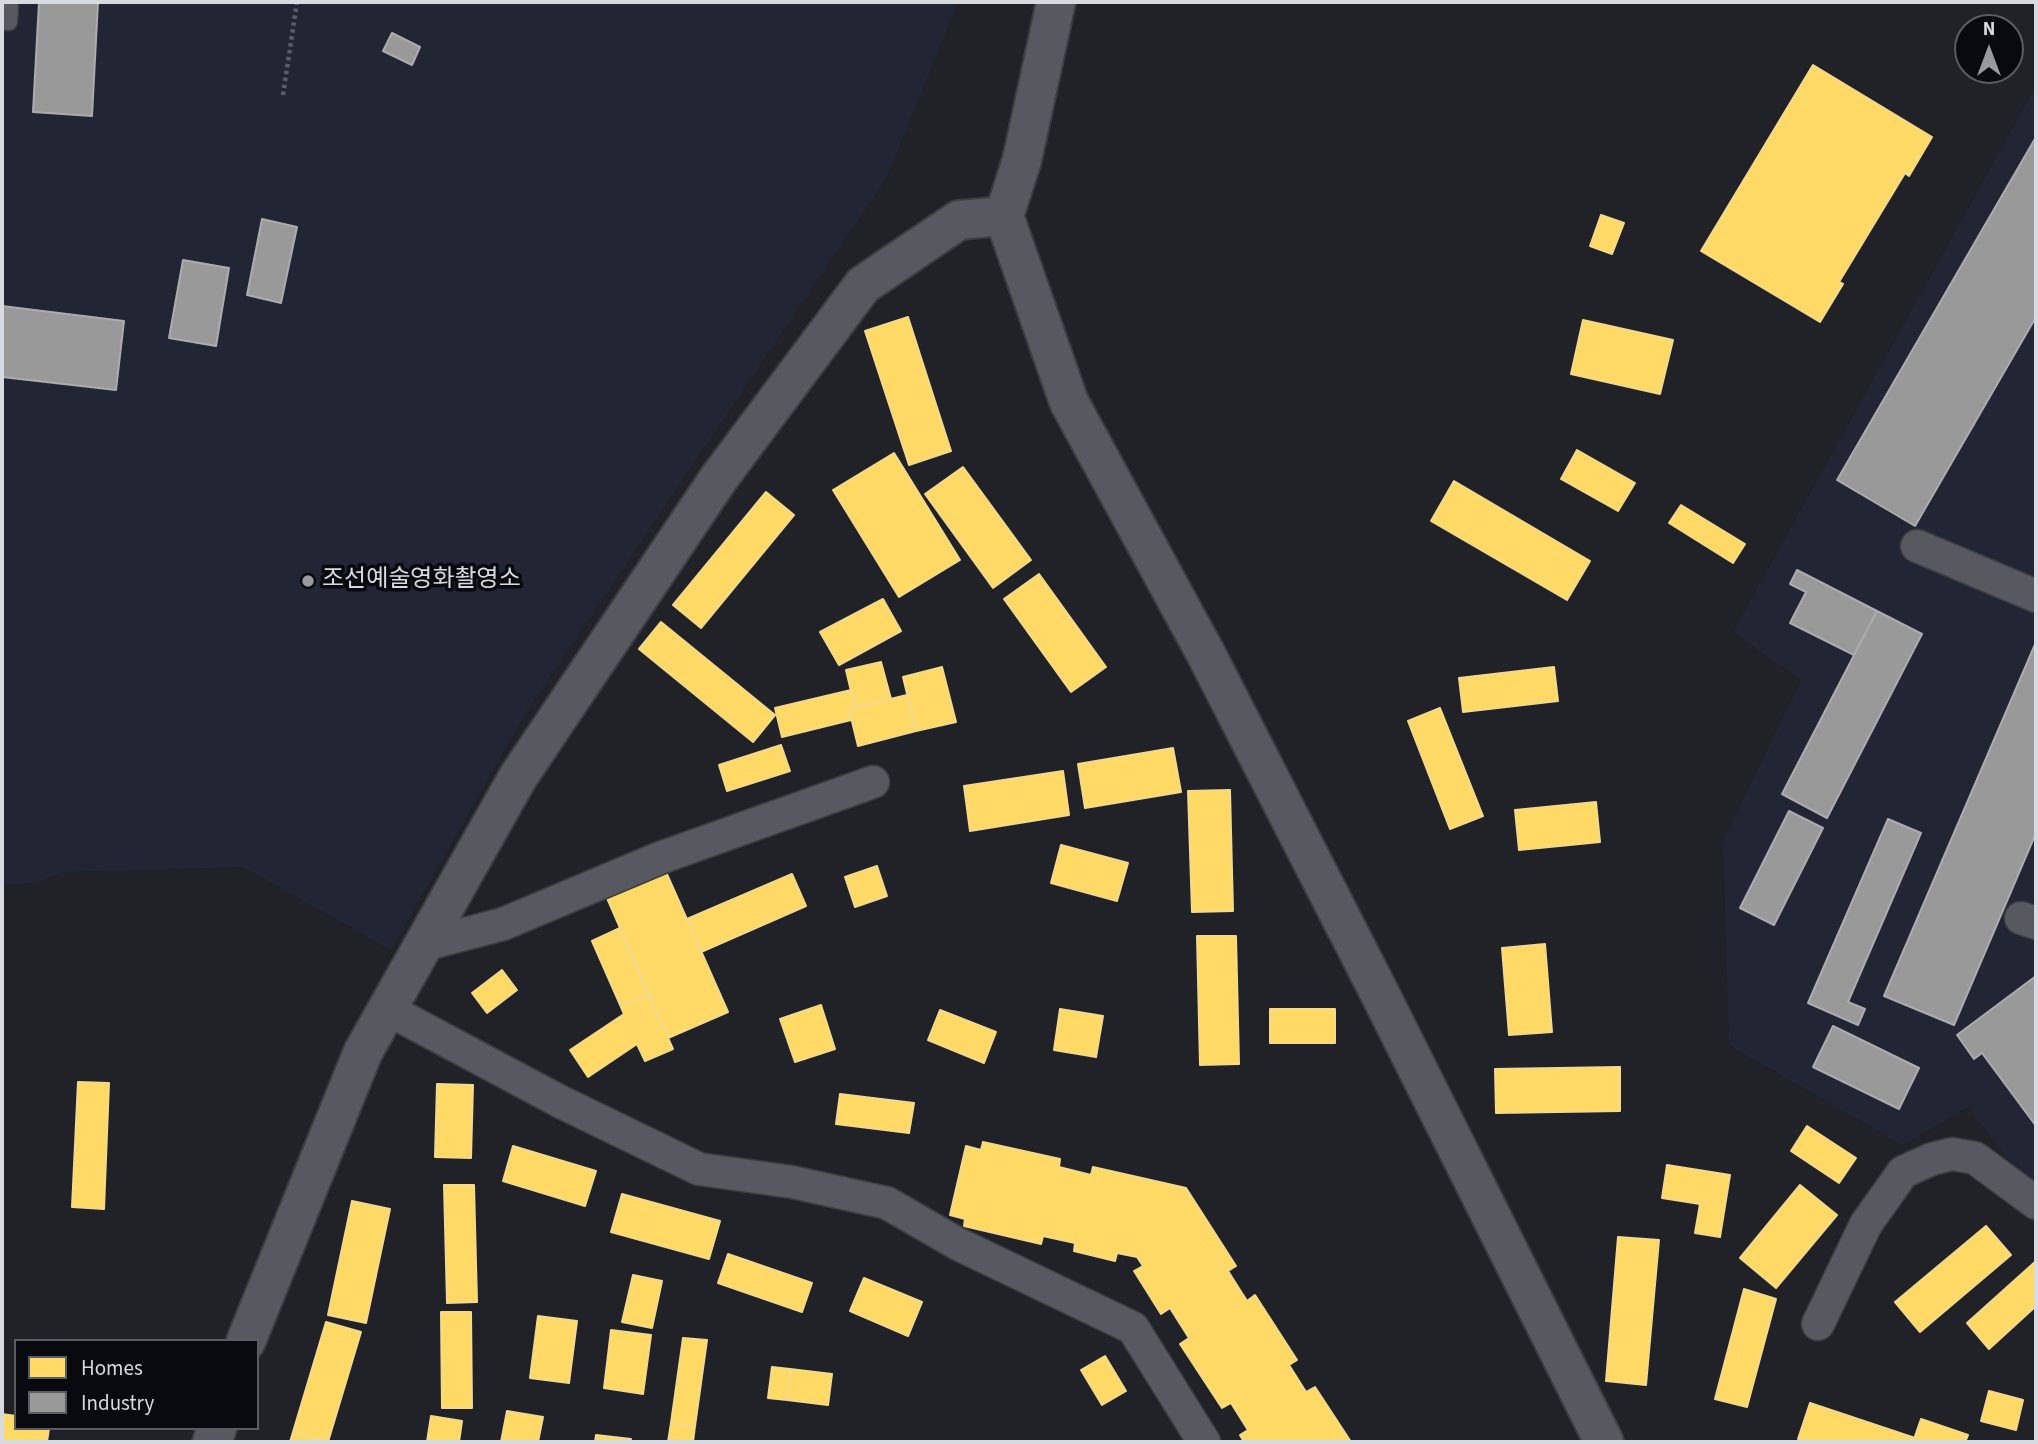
<!DOCTYPE html>
<meta charset="utf-8">
<style>
body{margin:0}
#map{position:relative;width:2038px;height:1444px;overflow:hidden;background:#212228;font-family:"Source Sans 3",sans-serif}
canvas{display:block}
.frame{position:absolute;inset:0;border:4px solid #d8dae1;pointer-events:none}
.legend{position:absolute;left:14px;top:1339px;width:245px;height:91px;box-sizing:border-box;background:#090a0f;border:2px solid #5c5d63;margin:0;padding:9px 12px;list-style:none;font-size:21px;color:#d8dae1}
.legend li{display:flex;align-items:center;gap:14px;height:35px}
.legend b{width:35px;border:2px solid #5c5d63}
.north{position:absolute;left:1954px;top:14px;width:70px;height:70px;box-sizing:border-box;background:#090a0f;border:2px solid #5c5d63;border-radius:50%;rotate:0deg;font-size:19px;font-weight:700;line-height:28px;text-align:center;color:#d8dae1}
.north::after{content:'';display:block;margin:auto;width:24px;height:32px;background:#989aa0;clip-path:polygon(50% 0,100% 100%,50% 72%,0 100%)}
</style>
<div id="map">
<canvas width="2038" height="1444"></canvas>
<div class="frame"></div>
<ul class="legend">
<li><b style="height:19px;background:#ffd966"></b>Homes</li>
<li><b style="height:19px;background:#999"></b>Industry</li>
</ul>
<div class="north">N</div>
</div>
<script>
const c = document.querySelector('canvas').getContext('2d');
c.lineJoin = 'round';
function fill(path, color) { c.fillStyle = color; c.fill(path, 'evenodd'); }
function stroke(path, color, width, dash) { c.strokeStyle = color; c.lineWidth = width; c.lineCap = dash ? 'butt' : 'round'; c.setLineDash(dash || []); c.stroke(path); }
function drawText(font, color, halo, rows, align = 'center') {
  c.font = font + ' "Source Sans 3","Noto Sans KR",sans-serif'; c.lineWidth = 7; c.setLineDash([]); c.textBaseline = 'middle'; c.strokeStyle = halo; c.fillStyle = color; for (const [text, x, y, turn = 0] of rows) {
    c.save(); c.translate(x, y); c.rotate((+turn || 0) * Math.PI / 180); c.textAlign = isNaN(turn) ? turn : align; if (halo) c.strokeText(text, 0, 0); c.fillText(text, 0, 0); c.restore();
  }
}
fill(new Path2D(`
 M2 2H958L887 177 527 711 391 950 244 867 64 872 34 883 2 885Z
 M2036 86V1197L1968 1107 1903 1145 1729 1045 1723 841 1801 680 1733 632Z`), '#222533');
const homes = new Path2D(`
 M1813 65 1932 137 1909 176 1905 173 1839 282 1843 284 1820 322 1701 251Z
 M1601 215 1624 223 1612 254 1590 246Z
 M908 317 951 451 909 465 865 331Z
 M1583 320 1673 340 1660 394 1571 374Z
 M1577 450 1635 483 1618 511 1561 479Z
 M894 453 960 560 899 597 833 490Z
 M963 467 1031 560 993 588 925 494Z
 M1454 481 1590 561 1567 600 1431 521Z
 M766 492 794 515 701 628 673 605Z
 M1681 505 1745 544 1733 563 1669 523Z
 M1039 574 1106 667 1071 692 1004 599Z
 M883 599 901 631 839 665 820 632Z
 M661 622 775 715 753 742 639 649Z
 M881 662 891 699 855 708 846 670Z
 M942 667 956 722 916 731 903 677Z
 M1554 667 1558 701 1463 712 1459 678Z
 M851 690 855 708 849 709 851 720 782 737 775 708Z
 M907 695 916 731 858 746 849 709Z
 M1440 708 1483 816 1450 829 1408 721Z
 M781 745 790 771 727 791 719 765Z
 M1173 748 1181 792 1085 808 1078 764Z
 M1063 771 1069 815 970 831 964 786Z
 M1230 790 1233 911 1192 912 1188 791Z
 M1596 802 1600 842 1519 850 1515 810Z
 M1061 845 1128 863 1117 901 1051 883Z
 M877 866 887 896 855 907 845 877Z
 M666 872 728 1012 668 1038 607 898Z
 M792 874 806 906 701 952 687 919Z
 M620 928 648 994 621 1007 592 941Z
 M1197 936H1236L1239 1064 1200 1065Z
 M1545 944 1552 1032 1509 1035 1502 948Z
 M502 970 517 990 487 1013 472 993Z
 M648 994 673 1049 645 1061 637 1044 588 1077 570 1050 624 1014 621 1007Z
 M821 1005 835 1049 795 1062 780 1019Z
 M1060 1009 1103 1016 1096 1057 1054 1050Z
 M1270 1009H1335V1043H1270Z
 M940 1010 996 1032 984 1063 928 1040Z
 M1620 1067V1111L1496 1113 1495 1069Z
 M78 1082 109 1083 104 1209 72 1207Z
 M437 1084 473 1085 471 1158 435 1157Z
 M840 1094 914 1103 909 1133 836 1124Z
 M1807 1126 1856 1158 1839 1183 1791 1151Z
 M983 1142 1060 1159 1059 1167 1091 1175 1093 1167 1186 1188 1236 1266 1228 1271 1247 1301 1255 1295 1297 1360 1289 1365 1306 1392 1315 1387 1351 1442H1244L1240 1435 1248 1430 1231 1403 1222 1408 1180 1344 1189 1338 1170 1308 1161 1314 1134 1271 1143 1266 1137 1257 1117 1253 1115 1261 1074 1251 1075 1243 1043 1236 1041 1244 964 1226 965 1219 950 1215 966 1146 981 1150Z
 M513 1146 596 1171 585 1206 503 1181Z
 M1667 1165 1730 1175 1720 1237 1695 1233 1700 1204 1662 1198Z
 M444 1185H474L477 1302 447 1303Z
 M1800 1185 1837 1215 1776 1288 1740 1258Z
 M622 1194 720 1221 709 1259 611 1232Z
 M352 1201 390 1209 366 1323 328 1315Z
 M1986 1226 2011 1255 1920 1332 1895 1302Z
 M1618 1237 1659 1240 1646 1385 1606 1381Z
 M728 1254 812 1283 802 1312 718 1283Z
 M2036 1261V1306L1989 1349 1967 1323Z
 M633 1275 662 1281 652 1328 622 1322Z
 M864 1278 922 1302 908 1336 850 1311Z
 M1744 1289 1776 1299 1747 1407 1715 1399Z
 M441 1312H471L472 1408H442Z
 M538 1316 577 1321 569 1383 530 1378Z
 M326 1322 361 1332 328 1442 293 1432Z
 M611 1330 651 1335 643 1394 604 1388Z
 M683 1338 707 1340 695 1426 671 1423Z
 M1105 1356 1126 1391 1102 1405 1081 1370Z
 M772 1367 790 1369 787 1400 768 1398Z
 M790 1369 832 1374 828 1405 787 1400Z
 M1989 1391 2023 1400 2016 1430 1981 1421Z
 M1810 1403 1915 1438 1913 1442H1807L1798 1439Z
 M507 1411 543 1417 538 1442H501Z
 M2 1414 16 1416V1428H49L47 1442H2Z
 M431 1416 462 1421 459 1442H427Z
 M1921 1419 1968 1435 1965 1442H1913Z
 M671 1423 695 1426 693 1442H668Z
 M293 1432 328 1442H290Z
 M596 1435 631 1439 630 1442H595Z`);
fill(homes, '#ffd966');
stroke(homes, '#f3d98b', 2);
const industry = new Path2D(`
 M39 2H98L92 116 33 112Z
 M392 33 420 47 412 65 383 51Z
 M2036 137V317L1915 526 1837 480Z
 M262 219 297 227 281 303 247 295Z
 M183 260 229 268 216 346 169 338Z
 M2 306 124 321 116 390 2 377Z
 M1797 570 1877 611 1854 655 1790 623 1806 592 1790 584Z
 M1877 611 1922 634 1827 818 1782 794Z
 M2036 642V833L1954 1025 1884 996Z
 M1789 811 1823 828 1774 925 1740 908Z
 M1888 819 1921 833 1848 1002 1865 1009 1858 1025 1808 1003Z
 M2036 976V1126L1982 1053 1974 1059 1957 1035Z
 M1833 1026 1919 1068 1899 1109 1813 1067Z`);
fill(industry, '#999');
stroke(industry, '#acacaf', 2);
const service = new Path2D(`
 M2 21 9 22 10 2`);
const minor = new Path2D(`
 M1917 546 2036 596
 M2021 918 2036 923
 M423 945 503 924 660 858 873 782
 M387 1009 559 1101 699 1169 792 1182 887 1203 958 1244 1133 1328 1204 1442
 M1818 1324 1866 1224 1903 1172 1932 1159 1952 1154 1975 1158 2036 1203`);
const tertiary = new Path2D(`
 M1004 216 1069 402 1206 654 1380 994 1604 1442
 M246 1341 363 1052 518 777 719 478 863 285 959 220 1004 216 1022 160 1056 2
 M212 1442 217 1428`);
stroke(service, '#3b3d41', 19);
stroke(minor, '#3b3d41', 35);
stroke(tertiary, '#3b3d41', 42);
stroke(new Path2D(`
 M283 95 297 2`), '#5b5d64', 4.5, [3.5, 3.5]);
stroke(service, '#575860', 16);
stroke(minor, '#575860', 32);
stroke(tertiary, '#575860', 38);
for (const [x, y, r, color] of [
 [308,581,7,"#989aa0"]
]) { const dot = new Path2D(); dot.arc(x, y, r, 0, 2 * Math.PI); c.fillStyle = color; c.fill(dot); stroke(dot, '#090a0f', 2.5); }
drawText('24px', '#d8dae1', '#090a0f', [
 ["조선예술영화촬영소",322,581]
], 'left');
</script>
